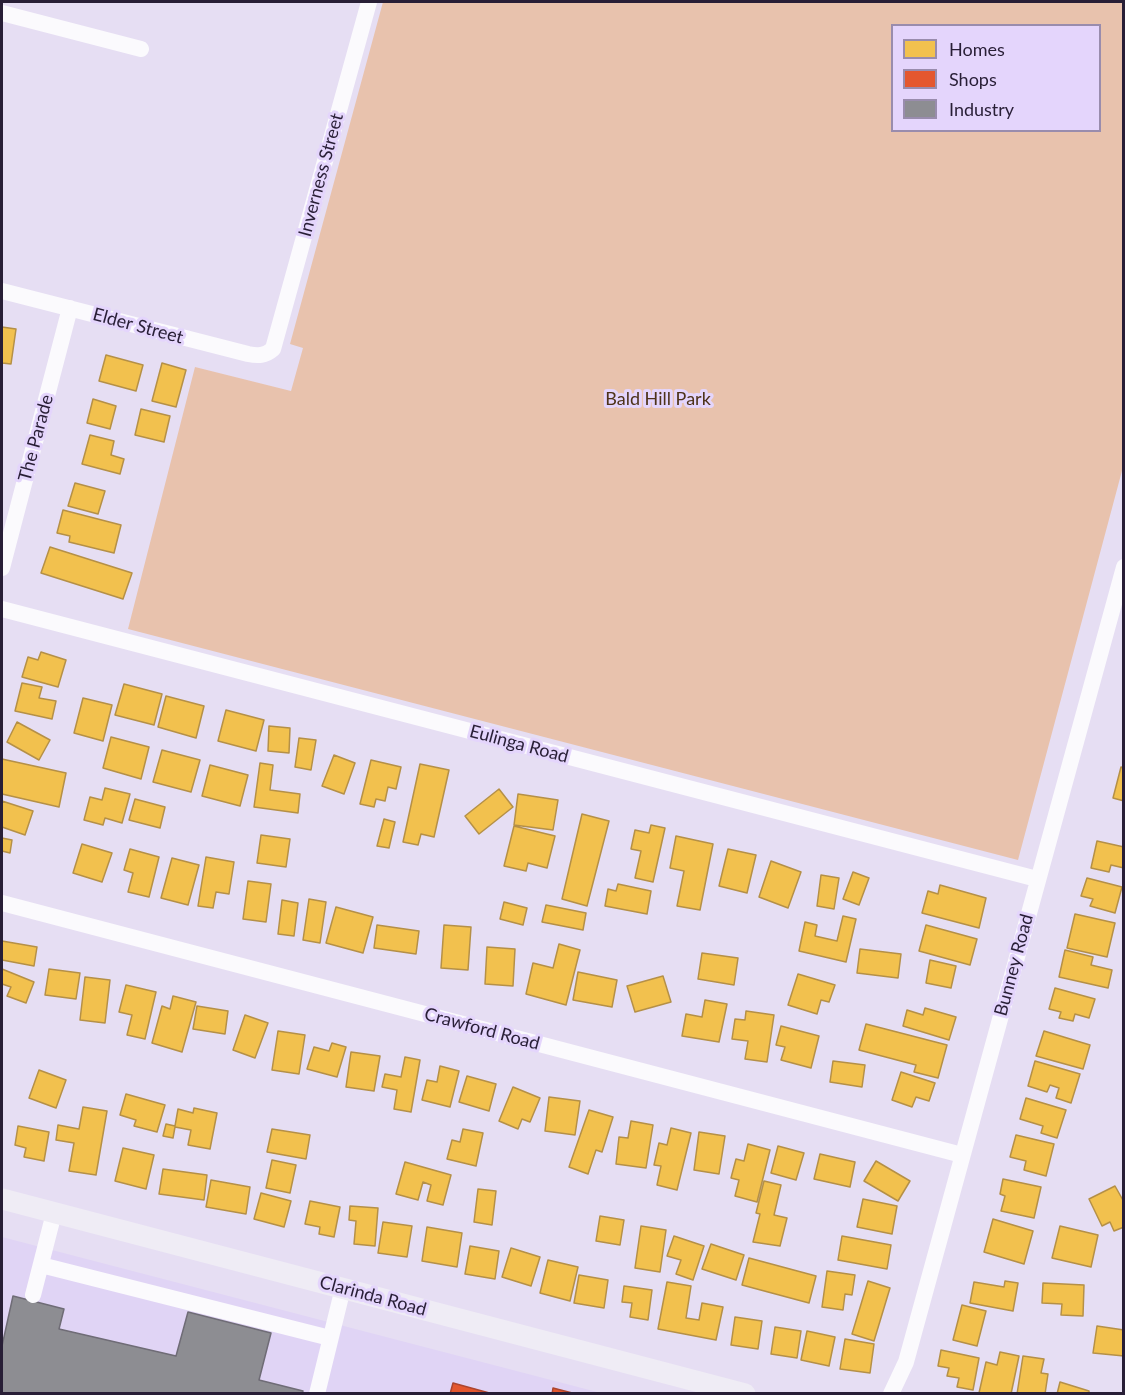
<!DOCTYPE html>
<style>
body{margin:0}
#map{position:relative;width:1125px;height:1395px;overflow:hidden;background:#e6def3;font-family:Lato,sans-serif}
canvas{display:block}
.frame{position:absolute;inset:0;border:3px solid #281e36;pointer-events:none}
.legend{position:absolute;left:891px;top:24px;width:210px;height:108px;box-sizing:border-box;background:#e4d5fc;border:2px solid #998cad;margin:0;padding:8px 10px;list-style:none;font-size:18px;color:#281e36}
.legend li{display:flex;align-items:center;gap:12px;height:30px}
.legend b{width:30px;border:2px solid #998cad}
</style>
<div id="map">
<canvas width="1125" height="1395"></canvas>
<div class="frame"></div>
<ul class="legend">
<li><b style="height:16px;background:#f2c14e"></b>Homes</li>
<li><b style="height:16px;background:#e4572e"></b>Shops</li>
<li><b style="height:16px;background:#8d8d92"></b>Industry</li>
</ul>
</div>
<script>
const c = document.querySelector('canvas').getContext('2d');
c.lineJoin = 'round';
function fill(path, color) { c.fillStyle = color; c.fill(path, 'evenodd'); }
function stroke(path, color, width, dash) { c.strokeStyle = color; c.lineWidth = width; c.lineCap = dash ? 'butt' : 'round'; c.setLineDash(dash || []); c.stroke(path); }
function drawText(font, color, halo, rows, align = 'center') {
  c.font = font + ' Lato,sans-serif'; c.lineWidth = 6; c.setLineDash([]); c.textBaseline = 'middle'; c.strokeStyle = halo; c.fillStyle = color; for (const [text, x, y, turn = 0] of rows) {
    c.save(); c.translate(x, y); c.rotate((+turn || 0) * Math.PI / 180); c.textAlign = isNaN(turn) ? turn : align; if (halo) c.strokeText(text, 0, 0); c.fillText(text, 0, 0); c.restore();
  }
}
fill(new Path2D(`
 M2 1237 601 1393H2Z`), '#e0d4f5');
fill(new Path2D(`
 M383 2H1123V467L1018 860 128 629 195 367 291 391 303 348 290 344ZM892 26H1100V130H892Z`), '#e8c2ad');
const homes = new Path2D(`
 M2 327 16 329 11 364 2 363Z
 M106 355 143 365 136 391 99 381Z
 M162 363 186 370 176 407 152 401Z
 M93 399 116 406 110 429 87 423Z
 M141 409 170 416 164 442 135 435Z
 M90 435 114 441 111 455 124 459 120 474 82 464Z
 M75 483 105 491 98 514 68 506Z
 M63 510 121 525 114 553 69 542 70 536 57 533Z
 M50 547 132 573 123 599 41 573Z
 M41 652 66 660 58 687 22 677 28 657 38 660Z
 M22 683 42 687 39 698 56 701 52 719 15 711Z
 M124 684 162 694 154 725 115 715Z
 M166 696 204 706 196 738 158 727Z
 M83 698 112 705 103 741 74 733Z
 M226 710 264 720 256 751 218 741Z
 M17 722 50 740 39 760 7 742Z
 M269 726 290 728 289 753 268 751Z
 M111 737 149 747 141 779 103 768Z
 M299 738 316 740 311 770 295 767Z
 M162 750 200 760 191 792 153 782Z
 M334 755 355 763 344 794 322 786Z
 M2 759 66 773 59 807 2 794Z
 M371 760 401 767 396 789 388 787 385 801 376 799 374 807 360 804Z
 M260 763 273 765 270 790 300 794 298 813 254 807Z
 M420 764 449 770 434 837 421 834 418 845 403 842Z
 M210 765 248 775 240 806 202 796Z
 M1121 767 1124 768V801L1113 798Z
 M105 788 130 794 122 823 105 818 103 825 84 820 90 797 102 800Z
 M499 789 513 807 479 834 465 816Z
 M518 794 558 800 553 830 514 825Z
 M135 799 165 807 160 828 129 820Z
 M2 801 33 811 25 835 2 827Z
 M582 814 609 821 587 906 562 899Z
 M384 819 395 822 389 848 377 846Z
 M651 825 665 828 653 882 635 878 641 851 631 849 635 830 649 833Z
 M514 826 555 836 547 868 528 863 526 871 504 866Z
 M261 835 290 839 286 867 257 863Z
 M676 836 713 844 700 910 677 906 684 871 670 868Z
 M2 838 12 840 10 853 2 851Z
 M1097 841 1124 847V868L1111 865 1109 872 1091 868Z
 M82 844 112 853 102 882 73 873Z
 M130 849 159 857 149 897 128 892 133 873 124 870Z
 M728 849 756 855 747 893 719 886Z
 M206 857 234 862 229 894 216 892 213 908 198 906Z
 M172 858 199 865 188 905 161 898Z
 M771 861 801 872 788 908 759 897Z
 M853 872 869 878 859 905 843 899Z
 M821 875 839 878 834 909 817 906Z
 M1087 878 1122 887 1115 913 1090 906 1093 899 1081 896Z
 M248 881 271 884 266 922 243 919Z
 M618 884 651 891 647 914 605 906 608 889 616 891Z
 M940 885 986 898 979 928 922 913 928 891 938 894Z
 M309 899 326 902 320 943 303 940Z
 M282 900 298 903 294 936 278 934Z
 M504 902 527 908 523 925 500 919Z
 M546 905 586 913 583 930 542 922Z
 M336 907 373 917 363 953 326 943Z
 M1075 914 1115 923 1107 957 1067 948Z
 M843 916 856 919 846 962 799 951 805 922 817 925 815 936 837 941Z
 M377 925 419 931 416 954 374 948Z
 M444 925 471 927 468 970 441 968Z
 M926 925 977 939 970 965 919 951Z
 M2 941 37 947 34 966 2 960Z
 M559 944 580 950 566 1005 526 994 533 963 553 968Z
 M487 947 515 949 513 986 485 984Z
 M860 949 901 954 898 978 857 973Z
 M1065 950 1093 957 1091 965 1112 970 1108 988 1059 977Z
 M702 953 738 958 734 985 698 979Z
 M930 960 956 966 951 988 926 983Z
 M2 969 34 982 26 1003 7 996 11 987 2 984Z
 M49 969 80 973 76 999 45 995Z
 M578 972 617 980 612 1007 573 1000Z
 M798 974 835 985 829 1002 821 1000 817 1014 788 1005Z
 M663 976 671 1002 635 1012 627 986Z
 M85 977 110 980 105 1023 80 1020Z
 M126 985 156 992 145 1039 127 1035 132 1015 119 1012Z
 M1055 988 1095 999 1089 1018 1075 1014 1073 1021 1059 1018 1061 1012 1049 1009Z
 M173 996 196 1002 182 1052 152 1043 162 1006 170 1009Z
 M705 1000 727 1004 719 1042 682 1036 686 1014 702 1017Z
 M197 1006 228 1011 225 1034 193 1029Z
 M925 1008 956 1017 949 1040 903 1026 907 1010 923 1015Z
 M746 1011 774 1015 767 1062 745 1059 748 1041 732 1039 735 1019 745 1020Z
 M245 1015 268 1023 255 1058 233 1050Z
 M866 1024 947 1045 938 1078 914 1072 916 1065 859 1050Z
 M781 1026 819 1036 811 1068 781 1060 785 1047 776 1045Z
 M278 1031 305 1035 299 1074 272 1070Z
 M1044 1031 1090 1045 1083 1069 1036 1056Z
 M332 1043 346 1047 337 1077 307 1069 314 1047 329 1051Z
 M351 1052 380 1056 374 1091 346 1087Z
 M405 1057 420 1060 411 1112 394 1109 397 1090 382 1087 385 1074 401 1077Z
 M833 1061 865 1065 862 1087 830 1082Z
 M1035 1061 1080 1074 1071 1103 1056 1098 1059 1088 1050 1085 1047 1092 1028 1086Z
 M440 1066 459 1071 450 1107 422 1100 427 1080 437 1082Z
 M39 1070 66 1080 56 1108 29 1098Z
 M901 1072 935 1083 929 1101 916 1097 912 1107 892 1100Z
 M467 1076 496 1084 489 1111 459 1102Z
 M513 1087 540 1098 530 1122 522 1119 518 1129 499 1121Z
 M126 1094 165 1105 157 1132 134 1126 136 1120 120 1115Z
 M549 1097 580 1101 575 1135 545 1131Z
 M1026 1098 1066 1110 1057 1138 1041 1133 1043 1126 1020 1119Z
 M83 1107 107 1111 96 1175 69 1171 74 1143 56 1140 58 1125 79 1129Z
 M194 1108 217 1113 210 1149 188 1145 191 1130 175 1127 173 1138 163 1136 166 1124 175 1126 178 1109 193 1113Z
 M589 1110 613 1117 602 1152 596 1150 588 1174 569 1167Z
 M631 1121 653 1125 646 1168 616 1164 619 1137 628 1138Z
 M18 1126 49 1132 44 1161 24 1157 26 1148 15 1145Z
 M671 1128 691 1133 677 1190 657 1185 661 1166 654 1165 659 1143 667 1145Z
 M272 1129 310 1135 306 1159 267 1152Z
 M463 1129 483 1133 476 1166 447 1159 452 1140 460 1142Z
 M699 1132 725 1136 719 1174 694 1170Z
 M1016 1135 1054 1144 1046 1176 1024 1170 1026 1161 1010 1157Z
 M748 1144 770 1150 757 1202 735 1196 739 1180 731 1178 736 1159 744 1161Z
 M778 1146 804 1153 796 1180 771 1173Z
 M123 1148 154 1155 146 1189 115 1181Z
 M820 1154 855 1162 850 1187 814 1179Z
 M272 1160 296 1165 290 1193 266 1188Z
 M876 1161 910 1181 898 1201 864 1181Z
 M405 1162 451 1175 443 1205 427 1201 431 1185 423 1182 418 1200 396 1194Z
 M163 1169 207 1175 204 1200 159 1194Z
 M1003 1179 1041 1187 1034 1218 1001 1211 1005 1196 1000 1194Z
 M211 1180 250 1187 246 1214 206 1207Z
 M764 1181 781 1185 774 1215 787 1218 780 1246 753 1242 760 1214 756 1213Z
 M1115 1186 1124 1202V1227L1114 1231 1110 1222 1102 1226 1089 1199Z
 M478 1189 496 1191 492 1225 474 1222Z
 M261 1193 291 1201 284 1227 254 1219Z
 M863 1199 897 1206 892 1234 857 1227Z
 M310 1201 340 1207 334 1237 319 1234 320 1227 305 1224Z
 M350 1206 378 1208 375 1246 354 1244 356 1221 349 1220Z
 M600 1216 624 1220 620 1245 596 1241Z
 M993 1219 1033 1231 1024 1264 984 1252Z
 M383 1222 412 1226 407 1257 378 1253Z
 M641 1226 666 1230 660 1272 635 1268Z
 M1060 1226 1098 1235 1091 1267 1052 1258Z
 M427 1227 462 1233 457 1267 422 1261Z
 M674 1236 704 1246 693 1280 676 1274 681 1260 667 1256Z
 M842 1236 891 1245 887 1269 838 1260Z
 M711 1244 744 1255 736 1280 702 1269Z
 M470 1246 499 1251 495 1279 465 1274Z
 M511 1248 540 1257 531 1286 502 1277Z
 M749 1258 816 1276 809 1303 742 1285Z
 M548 1260 578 1267 570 1301 540 1293Z
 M827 1271 855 1275 852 1295 845 1294 843 1310 822 1307Z
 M579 1275 608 1280 604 1308 574 1303Z
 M868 1281 890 1288 874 1341 852 1334Z
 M1005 1281 1018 1283 1013 1311 970 1303 974 1282 1004 1287Z
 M667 1282 691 1286 686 1318 699 1320 702 1303 723 1307 716 1340 658 1329Z
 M1043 1283 1084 1285 1083 1316 1061 1315 1062 1304 1042 1303Z
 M624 1286 652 1290 648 1320 630 1317 632 1303 622 1302Z
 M962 1305 986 1311 977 1346 953 1340Z
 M735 1317 762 1321 758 1349 731 1345Z
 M1097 1326 1124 1330V1356L1093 1353Z
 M775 1327 801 1331 797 1358 771 1354Z
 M807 1331 835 1337 829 1366 801 1360Z
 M845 1339 874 1344 870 1373 840 1369Z
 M941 1350 979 1358 973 1390 957 1387 959 1378 947 1376 949 1368 938 1366Z
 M1000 1352 1019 1356 1011 1394 979 1393 986 1362 997 1365Z
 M1023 1356 1044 1359 1041 1373 1048 1374 1045 1394H1017Z
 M1060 1382 1089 1391V1394H1057Z`);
fill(homes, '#f2c14e');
stroke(homes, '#b59047', 1.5);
const shops = new Path2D(`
 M453 1383 493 1394H450Z
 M553 1388 576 1394H552Z`);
fill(shops, '#e4572e');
stroke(shops, '#ac4630', 1.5);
const industry = new Path2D(`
 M13 1296 64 1309 59 1329 176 1356 188 1312 271 1333 259 1380 303 1391 302 1394H2V1346Z`);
fill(industry, '#8d8d92');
stroke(industry, '#6f6c76', 1.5);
stroke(new Path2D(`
 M2 13 141 49
 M2 291 248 354C258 356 265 356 273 349L369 2
 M2 568 70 308
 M2 609 1037 879
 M2 903 962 1155
 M41 1265 330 1338
 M33 1295 54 1213
 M317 1394 343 1288
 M891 1394 906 1362 1124 567`), '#fbfafd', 16);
stroke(new Path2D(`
 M2 1199 745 1394`), '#efecf5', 21);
drawText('18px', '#281e36', '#e4d5fc', [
 ["Inverness Street",321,175,-75],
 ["Elder Street",138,326,15],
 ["The Parade",36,438,-75],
 ["Eulinga Road",519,744,15],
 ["Bunney Road",1014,965,-75],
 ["Crawford Road",482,1029,15],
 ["Clarinda Road",373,1296,15]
]);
drawText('18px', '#4d3218', '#e4d5fc', [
 ["Bald Hill Park",658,399]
]);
</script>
